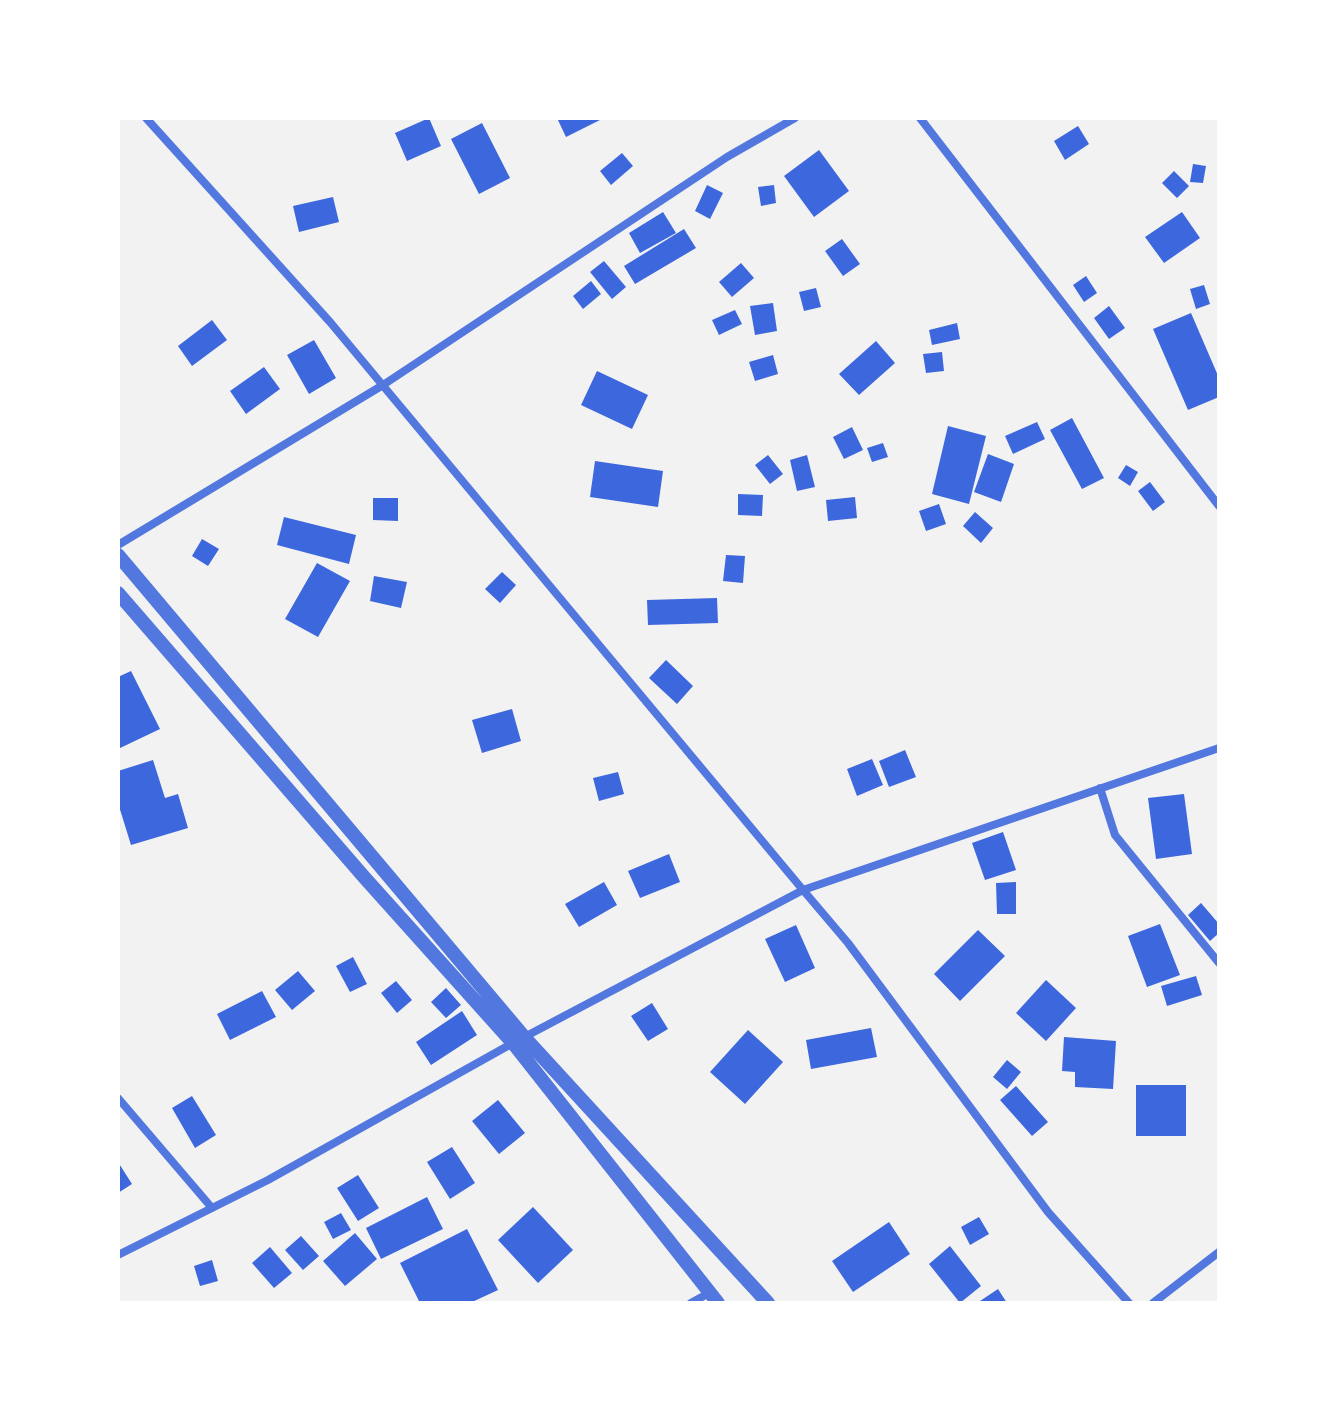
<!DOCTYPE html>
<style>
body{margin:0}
#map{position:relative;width:1337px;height:1421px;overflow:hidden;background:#f2f2f2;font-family:"Space Grotesk",sans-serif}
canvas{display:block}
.frame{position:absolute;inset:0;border:120px solid #fff;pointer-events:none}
</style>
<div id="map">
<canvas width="1337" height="1421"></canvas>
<div class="frame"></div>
</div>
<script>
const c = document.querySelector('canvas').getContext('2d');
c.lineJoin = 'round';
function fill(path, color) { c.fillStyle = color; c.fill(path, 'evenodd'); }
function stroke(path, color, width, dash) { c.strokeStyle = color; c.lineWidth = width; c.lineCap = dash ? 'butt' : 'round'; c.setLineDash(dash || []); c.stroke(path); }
fill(new Path2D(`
 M429 118 441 146 407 161 395 133Z
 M557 118H604L566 137Z
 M482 123 510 178 479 194 451 139Z
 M1078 126 1089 144 1065 160 1054 141Z
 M819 150 849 191 814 217 784 176Z
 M622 153 633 166 611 185 600 171Z
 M1193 164 1206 166 1203 183 1190 182Z
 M1174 171 1189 186 1177 198 1162 183Z
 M707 185 723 193 710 219 695 211Z
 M774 185 776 203 761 206 758 187Z
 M333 197 339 222 299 232 293 206Z
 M663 212 676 233 640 253 629 233Z
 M1182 212 1200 238 1164 263 1145 237Z
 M684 229 696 248 635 284 624 266Z
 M842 239 860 264 843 276 825 251Z
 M604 261 626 287 612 299 590 272Z
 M741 263 754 278 732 297 719 282Z
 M1086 276 1097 293 1084 302 1073 285Z
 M591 281 601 294 583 309 573 296Z
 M1204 285 1210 304 1196 309 1190 289Z
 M816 288 821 307 804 311 799 292Z
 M773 303 777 331 755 335 750 306Z
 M1109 306 1125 328 1109 339 1094 318Z
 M735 310 742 324 719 335 712 320Z
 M1191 313 1219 378V397L1188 410 1153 329Z
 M212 320 227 340 192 366 178 346Z
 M957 323 960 339 932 345 929 330Z
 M314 340 336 378 309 394 287 355Z
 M876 341 895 363 859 395 839 374Z
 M942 352 944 371 926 373 923 354Z
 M773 355 778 374 755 381 749 362Z
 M264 367 280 389 246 414 230 391Z
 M597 371 648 395 632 429 581 405Z
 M1072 418 1104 478 1082 489 1050 430Z
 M1037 422 1045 439 1013 454 1005 436Z
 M948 426 986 436 969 504 932 494Z
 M852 427 863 450 844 459 833 437Z
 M883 443 888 457 872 462 867 448Z
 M988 454 1014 464 1001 502 974 492Z
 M768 455 783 474 770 484 755 465Z
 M807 455 815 487 797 491 790 460Z
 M595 461 663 471 658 507 590 497Z
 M1126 465 1138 472 1130 486 1118 478Z
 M1150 482 1165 502 1153 511 1138 491Z
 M738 494 763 495 762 516 738 515Z
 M855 497 857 518 828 521 826 500Z
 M373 498H398V521L373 520Z
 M939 504 946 524 926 531 919 511Z
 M975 512 993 528 981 543 963 526Z
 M284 517 356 535 349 564 277 545Z
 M202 539 219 549 208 566 192 556Z
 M726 555 745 556 743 583 723 581Z
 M317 563 350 581 318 637 285 619Z
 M502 572 516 585 500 603 485 589Z
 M374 576 407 582 401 608 370 601Z
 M717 598 718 623 648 625 647 600Z
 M666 660 693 686 677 704 649 678Z
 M131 671 160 729 118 749V677Z
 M512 709 521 741 482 753 472 720Z
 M905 750 916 777 889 787 879 761Z
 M872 759 883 785 857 796 847 769Z
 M153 760 165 798 178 794 188 828 131 845 118 803V771Z
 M618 772 624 794 599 801 593 778Z
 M1184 794 1192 854 1156 859 1148 798Z
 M1003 832 1016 870 985 880 972 843Z
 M669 854 680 882 640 898 628 871Z
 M604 882 617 905 579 927 565 904Z
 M1016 882V914H997L996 883Z
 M1201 903 1219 924V933L1210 941 1188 915Z
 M1160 924 1180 975 1147 987 1128 936Z
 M796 925 815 968 785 982 765 939Z
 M978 930 1005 956 960 1001 934 974Z
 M353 957 367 984 350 992 336 966Z
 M298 971 315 991 292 1010 275 990Z
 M1196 976 1202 995 1167 1006 1161 986Z
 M1046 980 1076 1008 1046 1041 1016 1013Z
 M396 981 412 1000 397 1013 381 993Z
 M446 988 461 1005 446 1018 431 1002Z
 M262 991 276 1017 230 1040 217 1014Z
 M652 1003 668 1029 648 1041 631 1016Z
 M462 1011 477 1035 431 1065 416 1042Z
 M871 1028 877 1057 811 1069 806 1040Z
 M748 1030 783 1062 745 1104 710 1072Z
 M1064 1037 1116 1041 1113 1089 1075 1087V1072L1062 1071Z
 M1007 1060 1021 1072 1007 1089 993 1077Z
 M1136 1085H1186V1136H1136Z
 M1016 1086 1048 1122 1032 1136 1000 1100Z
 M192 1096 216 1135 195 1148 172 1108Z
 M498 1100 525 1133 499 1154 472 1121Z
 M452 1147 475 1183 450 1199 427 1162Z
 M118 1162 132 1184 118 1193Z
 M358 1175 379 1208 358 1221 337 1188Z
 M427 1197 443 1229 381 1259 366 1228Z
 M533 1207 573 1250 538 1283 498 1240Z
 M341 1213 351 1230 333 1239 324 1222Z
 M979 1217 989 1234 970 1245 961 1227Z
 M889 1222 910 1254 853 1292 832 1261Z
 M467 1229 498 1290 470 1303H420L400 1263Z
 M355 1233 377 1259 345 1286 323 1261Z
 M301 1236 319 1256 303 1270 285 1250Z
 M950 1246 981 1286 960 1303 929 1264Z
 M270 1247 292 1273 274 1288 252 1263Z
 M212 1260 218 1281 200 1286 194 1266Z
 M998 1289 1007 1303H977Z`), '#3d67dc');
stroke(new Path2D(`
 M146 118 330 322 803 890 1219 748
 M920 118 1219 506
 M118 545 383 385 727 157 795 118
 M1100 788 1115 835 1219 963
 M118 1098 212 1208
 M118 1255 268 1180 513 1043 803 890 848 943 1048 1212 1129 1303
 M691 1303 709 1293
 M1153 1303 1219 1252`), '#5277de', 8);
stroke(new Path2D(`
 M118 555 525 1038 768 1303
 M118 593 364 877 513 1043 718 1303`), '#5277de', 14);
</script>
